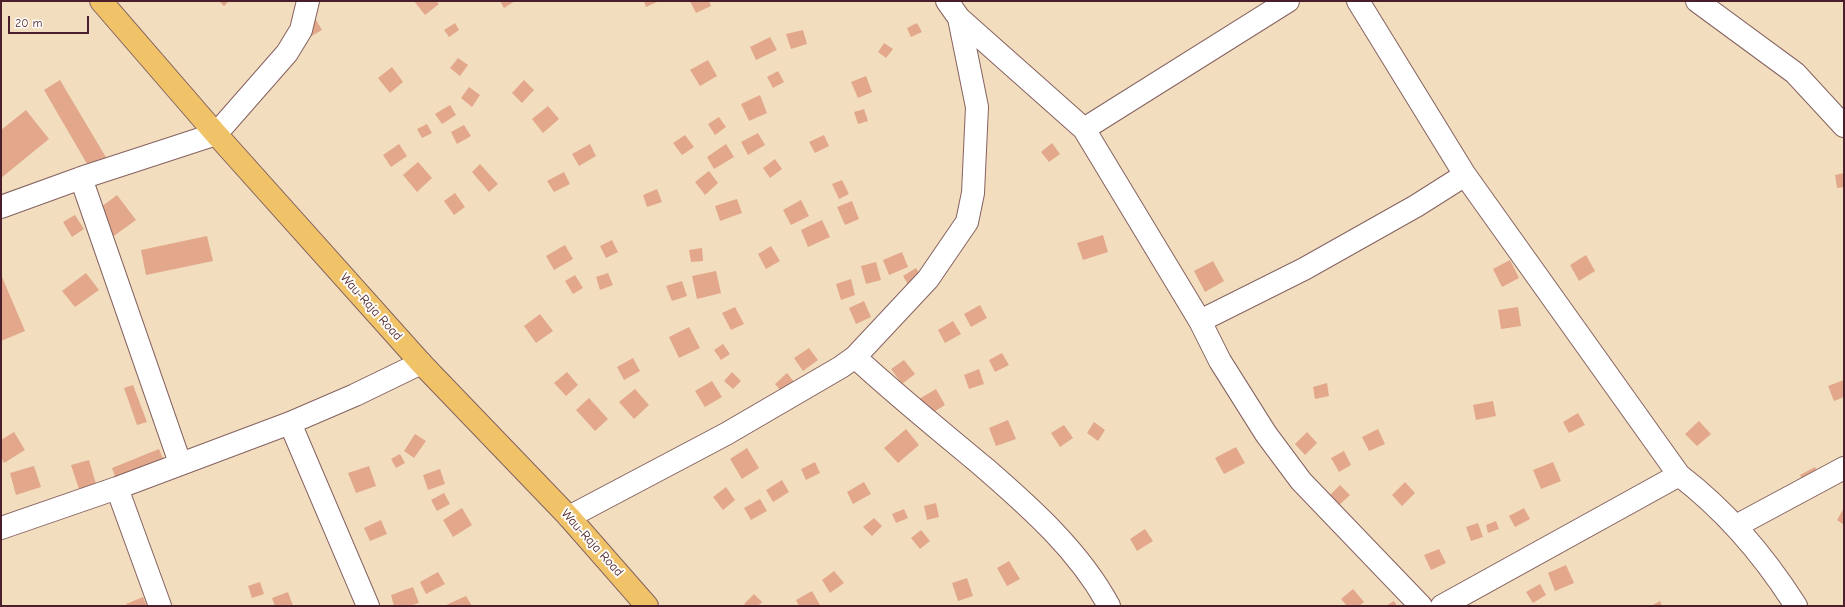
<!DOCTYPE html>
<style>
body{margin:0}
#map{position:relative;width:1845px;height:607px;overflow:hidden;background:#f2ddbf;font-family:"Comic Neue",sans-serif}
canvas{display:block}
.frame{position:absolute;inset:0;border:2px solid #4a1f2b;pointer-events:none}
.scale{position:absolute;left:8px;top:16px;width:81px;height:18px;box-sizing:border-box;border:2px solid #4a1f2b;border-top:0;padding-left:5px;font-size:12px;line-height:14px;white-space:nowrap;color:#4a1f2b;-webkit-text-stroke:3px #fdfcf7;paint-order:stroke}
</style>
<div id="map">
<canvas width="1845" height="607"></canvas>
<div class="frame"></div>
<div class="scale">20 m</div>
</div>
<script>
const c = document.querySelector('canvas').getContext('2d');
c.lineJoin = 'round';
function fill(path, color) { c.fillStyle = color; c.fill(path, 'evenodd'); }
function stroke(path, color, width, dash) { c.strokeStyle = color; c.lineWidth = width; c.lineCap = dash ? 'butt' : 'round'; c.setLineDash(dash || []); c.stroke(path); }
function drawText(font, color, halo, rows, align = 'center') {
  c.font = font + ' "Comic Neue",sans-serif'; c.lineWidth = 4; c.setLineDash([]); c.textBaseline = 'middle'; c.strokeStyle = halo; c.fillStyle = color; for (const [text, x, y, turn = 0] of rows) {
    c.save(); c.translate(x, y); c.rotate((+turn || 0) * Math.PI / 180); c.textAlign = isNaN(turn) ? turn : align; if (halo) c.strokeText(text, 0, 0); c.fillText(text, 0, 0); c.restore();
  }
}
fill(new Path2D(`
 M219 1H229L224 6Z
 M414 1H436L439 4 425 15Z
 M500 1H515L504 8Z
 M644 1H659L646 7Z
 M690 1H709L711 6 696 13Z
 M315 18 322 30 310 37 303 26Z
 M455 23 459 30 449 37 444 30Z
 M917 23 922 32 911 37 907 28Z
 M803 30 807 44 791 49 786 34Z
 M770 37 777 50 756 60 750 47Z
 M884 43 893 49 886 58 878 52Z
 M458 58 468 65 460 76 450 68Z
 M708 60 717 76 700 86 690 70Z
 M392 67 403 82 390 93 378 78Z
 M778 71 784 82 773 88 767 77Z
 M866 76 872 92 858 98 851 82Z
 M60 80 107 159 90 169 44 90Z
 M524 80 534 90 522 103 512 93Z
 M469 87 480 95 472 107 461 98Z
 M760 95 767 113 749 121 741 104Z
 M450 105 456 115 442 124 435 114Z
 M548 106 559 119 543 133 532 119Z
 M864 109 868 121 858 124 854 112Z
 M26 110 49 139 1 178V130Z
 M719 117 726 127 715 135 708 124Z
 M427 124 432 133 422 138 417 129Z
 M464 125 471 136 457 144 451 132Z
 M758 133 765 145 748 155 741 142Z
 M685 135 694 147 682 155 673 143Z
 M824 135 829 146 815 153 809 142Z
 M1052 143 1060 154 1049 162 1041 152Z
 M399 144 407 156 391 167 383 155Z
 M590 144 596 156 579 166 572 154Z
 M726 144 734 157 714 169 707 157Z
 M775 159 782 169 770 178 763 168Z
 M418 162 432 178 417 192 403 175Z
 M480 164 498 184 489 192 472 172Z
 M709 171 718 183 705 195 695 182Z
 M564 172 570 184 554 192 547 181Z
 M1844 173V187L1837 188 1835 175Z
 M842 180 849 194 839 199 832 184Z
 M657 189 662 202 647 207 643 195Z
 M455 193 465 207 454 215 444 201Z
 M117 195 136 220 111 238 93 213Z
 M737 199 742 213 720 221 715 206Z
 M801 200 809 216 791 225 783 210Z
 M852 201 859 219 845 225 837 207Z
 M75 215 84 229 72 237 63 222Z
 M822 220 830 237 808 247 801 230Z
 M1103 235 1108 252 1083 260 1077 243Z
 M207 236 213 261 146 275 141 250Z
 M612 240 618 252 606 258 600 246Z
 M565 245 573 259 554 270 546 256Z
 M771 246 780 261 766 269 758 254Z
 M702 248 703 261 691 262 689 250Z
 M902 252 908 267 889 275 883 260Z
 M1586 255 1595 271 1579 281 1570 265Z
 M1510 260 1519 278 1502 287 1493 269Z
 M1213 261 1224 281 1205 292 1194 271Z
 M876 262 881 280 866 284 861 266Z
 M916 268 922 278 909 286 903 276Z
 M716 271 721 293 697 299 692 276Z
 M86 273 99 290 75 307 62 291Z
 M608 273 613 285 600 290 596 277Z
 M575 275 583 288 573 294 565 281Z
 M2 277 25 331 1 341V278Z
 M851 279 855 295 841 300 836 284Z
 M682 281 687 296 672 301 666 286Z
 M864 301 871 317 856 324 849 308Z
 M980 305 987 318 971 327 964 314Z
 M735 307 744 324 731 330 722 313Z
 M1518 307 1521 326 1501 329 1498 310Z
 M540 314 553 331 536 343 524 326Z
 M953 321 961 334 945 343 938 330Z
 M689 327 700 348 679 358 669 337Z
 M723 344 730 354 721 360 714 350Z
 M809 348 818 360 803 371 794 358Z
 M1002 353 1009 365 995 372 989 360Z
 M633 358 640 371 624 380 617 367Z
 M904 360 915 374 902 384 891 369Z
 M979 369 984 384 969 389 964 375Z
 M567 372 578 385 566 396 554 383Z
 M732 372 741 381 733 389 724 381Z
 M787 373 795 383 783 393 775 384Z
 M1844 380V397L1834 401 1828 386Z
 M712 381 722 397 705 407 695 391Z
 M1327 383 1329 396 1315 399 1313 387Z
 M133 385 147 422 137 425 124 388Z
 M635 389 649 405 634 419 619 402Z
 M936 389 945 405 929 415 919 399Z
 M589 398 608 419 595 431 576 410Z
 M1493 401 1496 416 1476 420 1473 405Z
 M1578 413 1585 425 1569 433 1563 422Z
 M1008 420 1016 439 996 446 989 428Z
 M1699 421 1711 434 1697 446 1685 434Z
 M1094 422 1105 430 1098 441 1087 433Z
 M1064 425 1073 438 1060 447 1051 433Z
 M906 429 919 445 898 463 884 448Z
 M1378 429 1385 444 1369 451 1362 437Z
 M14 432 25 450 4 463 1 457V440Z
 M1307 432 1317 443 1305 455 1295 444Z
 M415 434 426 441 414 458 404 451Z
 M1236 447 1245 463 1224 474 1215 458Z
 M747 448 759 468 742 479 730 459Z
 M159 449 167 468 119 487 112 468Z
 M1344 451 1351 465 1339 472 1331 458Z
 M400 454 405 463 396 468 391 459Z
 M89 460 96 484 79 489 71 465Z
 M815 462 820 473 806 480 801 469Z
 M1553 462 1561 481 1541 489 1533 470Z
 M34 466 41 487 16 495 10 473Z
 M369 466 376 486 356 493 348 473Z
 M1815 467 1820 477 1805 485 1800 475Z
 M440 469 445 484 428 490 423 475Z
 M782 480 789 492 773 502 766 490Z
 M864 482 871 494 853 504 847 492Z
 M1405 482 1415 493 1402 506 1392 495Z
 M1340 485 1350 495 1336 508 1327 498Z
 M726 487 735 500 723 510 713 497Z
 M444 493 450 504 437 511 431 500Z
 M760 499 767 511 751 520 744 508Z
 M936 503 939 517 927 520 924 506Z
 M462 508 472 525 453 537 443 520Z
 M1524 508 1530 519 1515 527 1509 516Z
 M1844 508V525L1837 520Z
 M904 509 908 518 896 523 892 514Z
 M874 518 882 526 872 536 863 527Z
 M381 520 387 534 370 541 364 528Z
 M1496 521 1499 529 1488 533 1486 525Z
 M1478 523 1483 537 1471 541 1466 527Z
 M1145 529 1153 541 1137 551 1130 539Z
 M921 530 930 541 920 549 911 538Z
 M1439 549 1446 563 1431 570 1424 555Z
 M1009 561 1020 579 1007 586 997 568Z
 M1566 565 1574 583 1555 591 1548 573Z
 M834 571 844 583 830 593 822 580Z
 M438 572 445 584 426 594 420 582Z
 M967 578 973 596 958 601 952 583Z
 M260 582 264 594 252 598 248 586Z
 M1540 584 1546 595 1533 603 1526 592Z
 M413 587 419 603 409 606H394L391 595Z
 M1353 589 1364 602 1359 606H1347L1341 599Z
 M812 591 820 605 799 606 796 600Z
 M288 592 293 606H275L272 598Z
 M754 594 762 602 758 606H746L744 604Z
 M466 596 472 606H444Z
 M143 597 147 606H127L126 604Z
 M1394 601 1397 606H1386Z
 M1660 601 1662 606H1651Z`), '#e3a88b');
const minor = new Path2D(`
 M947 1 959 18 1084 129 1200 321 1220 361 1266 434 1301 481 1421 606
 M1358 1 1465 175 1679 475C1726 511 1765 557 1796 606
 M1697 1 1795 73 1844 126
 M1084 129 1288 1
 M81 178 180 463
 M1 207 81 178 216 134 287 53 301 30 308 1
 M1200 321 1304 269 1416 206 1465 175
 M855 357C897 396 942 432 986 469 1032 509 1080 552 1109 606
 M290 423 368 606
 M117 488 160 606
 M569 517 726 434 841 367 855 357 928 279 967 222 973 193 977 107 959 18
 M1736 526 1844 468
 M1 528 117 488 290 423 355 395 421 363
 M1442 606 1679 475`);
const primary = new Path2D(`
 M101 1 216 134 421 363 569 517 647 606`);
stroke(minor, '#85625f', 24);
stroke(primary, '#85625f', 24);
stroke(minor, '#fff', 22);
stroke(primary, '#f0c369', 22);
drawText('13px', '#4a1f2b', '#fdfcf7', [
 ["Wau-Raja Road",371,307,48],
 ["Wau-Raja Road",592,543,48]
]);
</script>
